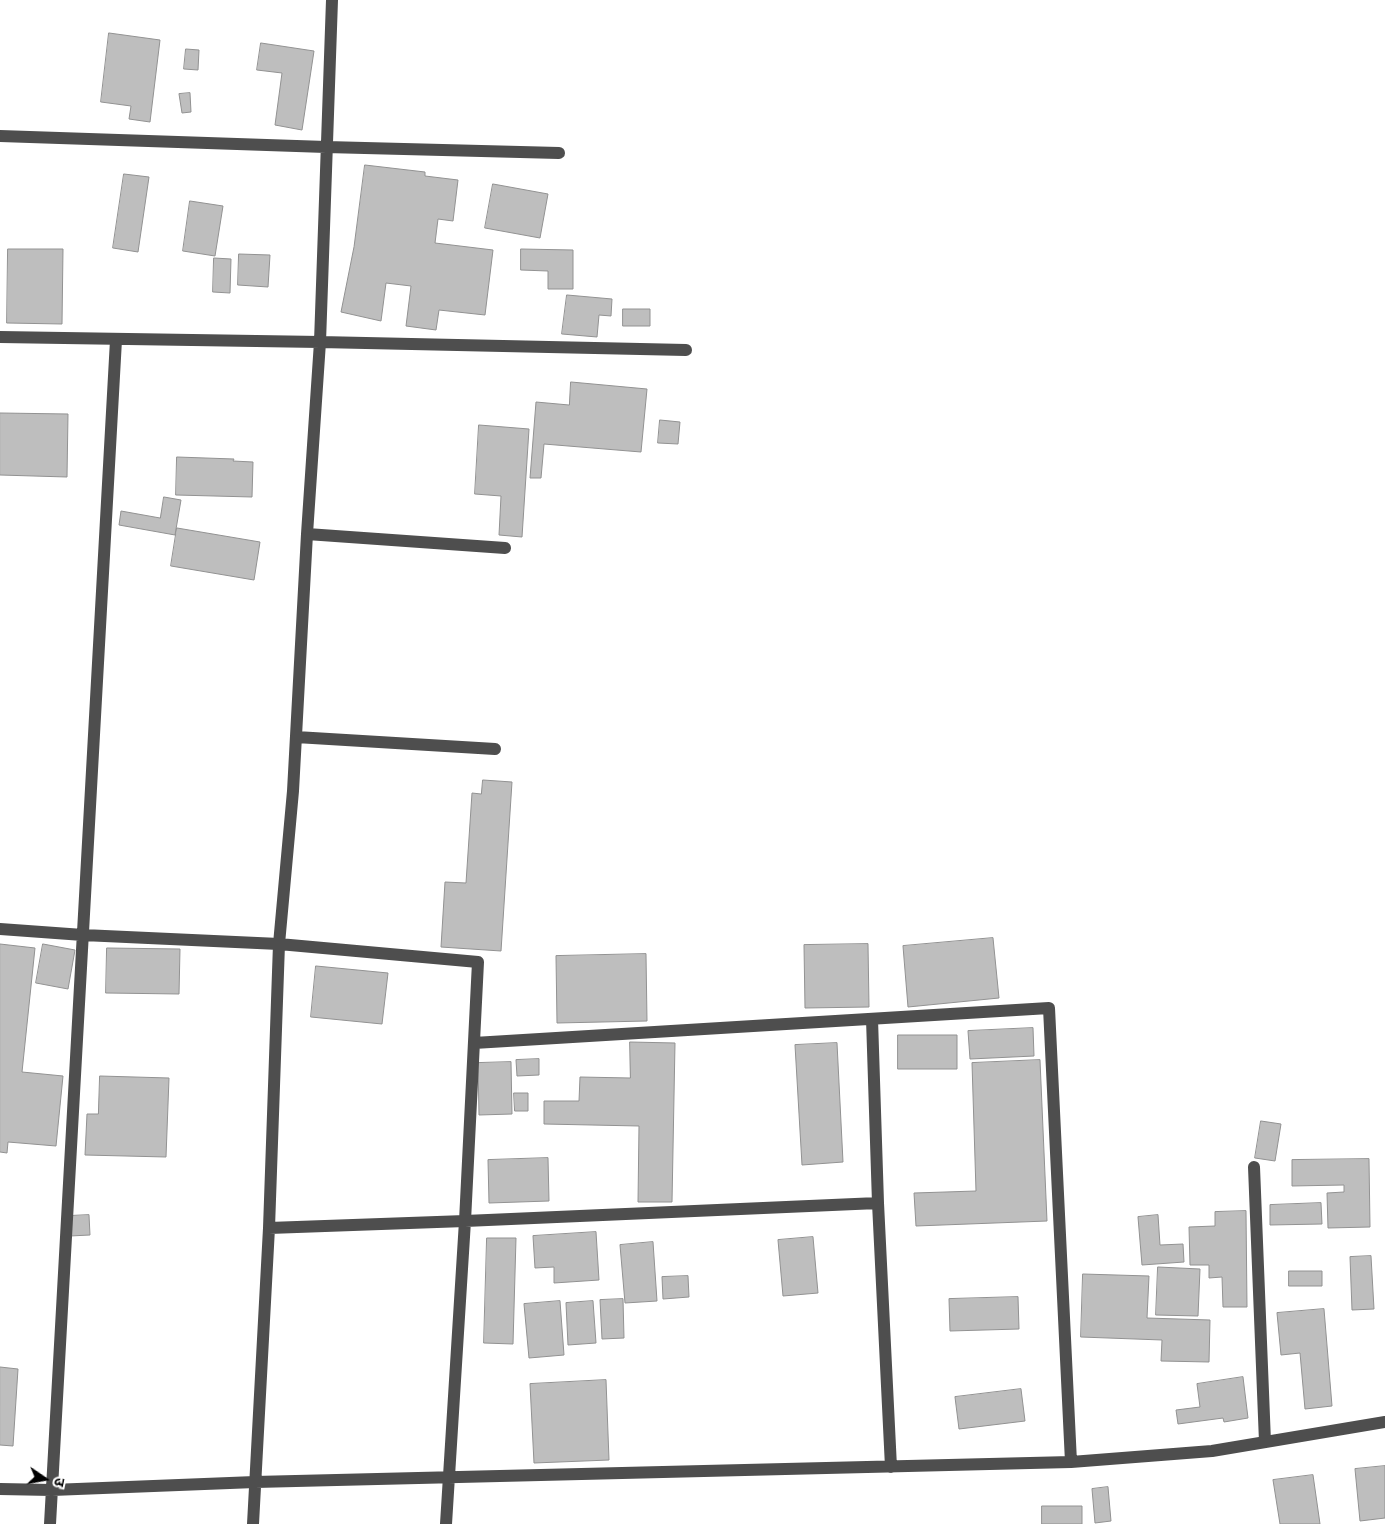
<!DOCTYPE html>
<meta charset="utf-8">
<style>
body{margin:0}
#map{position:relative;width:1385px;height:1524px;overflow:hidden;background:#fff;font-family:Lato,"Noto Sans Devanagari",sans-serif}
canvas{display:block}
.north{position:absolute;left:20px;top:1454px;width:50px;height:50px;-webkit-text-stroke:4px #fff;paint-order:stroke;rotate:102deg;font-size:14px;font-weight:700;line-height:20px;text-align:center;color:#000}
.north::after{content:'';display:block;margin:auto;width:18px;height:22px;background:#000;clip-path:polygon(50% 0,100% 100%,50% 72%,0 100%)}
</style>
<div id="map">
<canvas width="1385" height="1524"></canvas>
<div class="north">उ</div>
</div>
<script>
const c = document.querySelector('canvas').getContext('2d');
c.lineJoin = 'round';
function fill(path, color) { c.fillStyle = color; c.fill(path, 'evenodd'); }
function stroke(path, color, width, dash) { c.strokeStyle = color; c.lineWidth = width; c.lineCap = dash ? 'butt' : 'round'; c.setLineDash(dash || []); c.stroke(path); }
const building = new Path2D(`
 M109 33 160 40 150 122 129 119 131 106 101 102Z
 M261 43 314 51 302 130 275 125 282 73 257 70Z
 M186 49 199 50 198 70 184 69Z
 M190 93 191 112 182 113 179 94Z
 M365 165 425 172V176L458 180 453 221 438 219 435 243 493 250 485 315 439 310 436 330 406 326 411 286 386 283 381 321 341 312 354 247Z
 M124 174 149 177 138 252 113 248Z
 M493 184 548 194 540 238 485 228Z
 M190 201 223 206 215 256 183 251Z
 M8 249H63L62 324 7 323Z
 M521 249 573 250V289H548V271L521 270Z
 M239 254 270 255 268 287 238 285Z
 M214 258 231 259 230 293 213 292Z
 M567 295 612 299 611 316 599 315 597 337 562 334Z
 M623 309H650V326H623Z
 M571 382 647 389 641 452 544 444 541 478H530L536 402 569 405Z
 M0 413 68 414 67 477 0 475Z
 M660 420 680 422 678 444 658 443Z
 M479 425 529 429 522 537 499 535 501 496 475 494Z
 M177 457 234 459 233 461 253 462 252 497 176 495Z
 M164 497 181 500 175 535 119 525 121 511 160 518Z
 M177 528 260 542 254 580 171 566Z
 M483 780 512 782 501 951 441 947 445 882 466 883 472 793 481 794Z
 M993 938 999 998 908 1007 903 946Z
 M0 944 35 948 22 1072 63 1076 56 1146 8 1142 7 1153 0 1152Z
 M43 944 75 950 68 989 36 983Z
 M868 944 869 1007 805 1008 804 945Z
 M107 948 180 949 179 994 106 993Z
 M646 954 647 1021 557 1023 556 956Z
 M316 966 388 973 382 1024 311 1017Z
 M1033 1028 1034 1056 970 1059 968 1031Z
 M898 1035H957V1069H898Z
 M630 1042 675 1043 672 1202H638L639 1126 544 1124V1101H579L580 1077 630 1078Z
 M837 1043 843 1162 802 1165 795 1045Z
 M539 1059V1075L517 1076 516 1060Z
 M1040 1060 1047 1221 916 1226 914 1193 976 1191 972 1063Z
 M511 1062 512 1114 479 1115 478 1063Z
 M100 1076 169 1078 166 1157 85 1155 87 1114H98Z
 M514 1093H528V1111H515Z
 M1261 1121 1281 1124 1275 1161 1255 1158Z
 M548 1158 549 1201 489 1203 488 1160Z
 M1369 1159 1370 1227 1328 1228 1327 1193 1344 1192V1185L1292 1186V1160Z
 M1321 1203 1322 1224 1270 1225V1205Z
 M1246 1211 1247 1307H1223L1222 1277 1209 1278V1265H1190L1189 1227 1215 1226V1212Z
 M89 1215 90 1235 70 1236 69 1216Z
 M1158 1215 1160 1245 1183 1244 1184 1262 1142 1265 1138 1217Z
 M596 1232 599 1280 554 1283V1267L535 1268 533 1236Z
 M813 1237 818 1293 783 1296 778 1240Z
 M487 1238H516L513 1344 484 1343Z
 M653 1242 657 1301 625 1303 620 1245Z
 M1371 1256 1374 1309 1352 1310 1350 1257Z
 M1158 1267 1200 1269 1198 1316 1156 1315Z
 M1289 1271H1322V1286H1289Z
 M1083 1274 1149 1276 1147 1318 1210 1320 1209 1362 1161 1361 1162 1340 1081 1337Z
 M688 1276 689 1297 663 1299 662 1277Z
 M1018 1297 1019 1329 950 1331 949 1299Z
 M623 1299 624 1338 602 1339 600 1300Z
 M560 1301 564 1355 529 1358 524 1304Z
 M593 1301 596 1343 568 1345 566 1303Z
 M1324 1309 1332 1406 1305 1409 1300 1353 1281 1355 1277 1313Z
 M0 1367 18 1369 13 1446 0 1445Z
 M1243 1377 1248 1418 1224 1422 1223 1418 1178 1424 1176 1410 1200 1407 1197 1384Z
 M606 1380 609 1460 534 1463 530 1384Z
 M1021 1389 1025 1421 959 1429 955 1397Z
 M1385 1466V1518L1360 1521 1355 1469Z
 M1313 1475 1320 1524H1280L1273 1480Z
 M1108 1487 1111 1521 1095 1523 1092 1489Z
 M1042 1506H1082V1524H1042Z`);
fill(building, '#bebebe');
stroke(building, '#929292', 1);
stroke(new Path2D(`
 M0 136 326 147 559 153
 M0 337 320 342 686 350
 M307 534 505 548
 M296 737 495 749
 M0 929 83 935 279 944 478 962 465 1221 446 1524
 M872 1019 878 1203 891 1467
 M474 1043 1049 1008 1071 1462
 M1254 1167 1265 1442
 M269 1228 465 1221 878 1203
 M0 1489 52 1490 255 1482 1071 1462 1212 1451 1385 1422
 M50 1524 116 340
 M253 1524 269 1228 279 944 293 791 307 534 320 342 332 0`), '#4e4e4e', 12);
</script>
